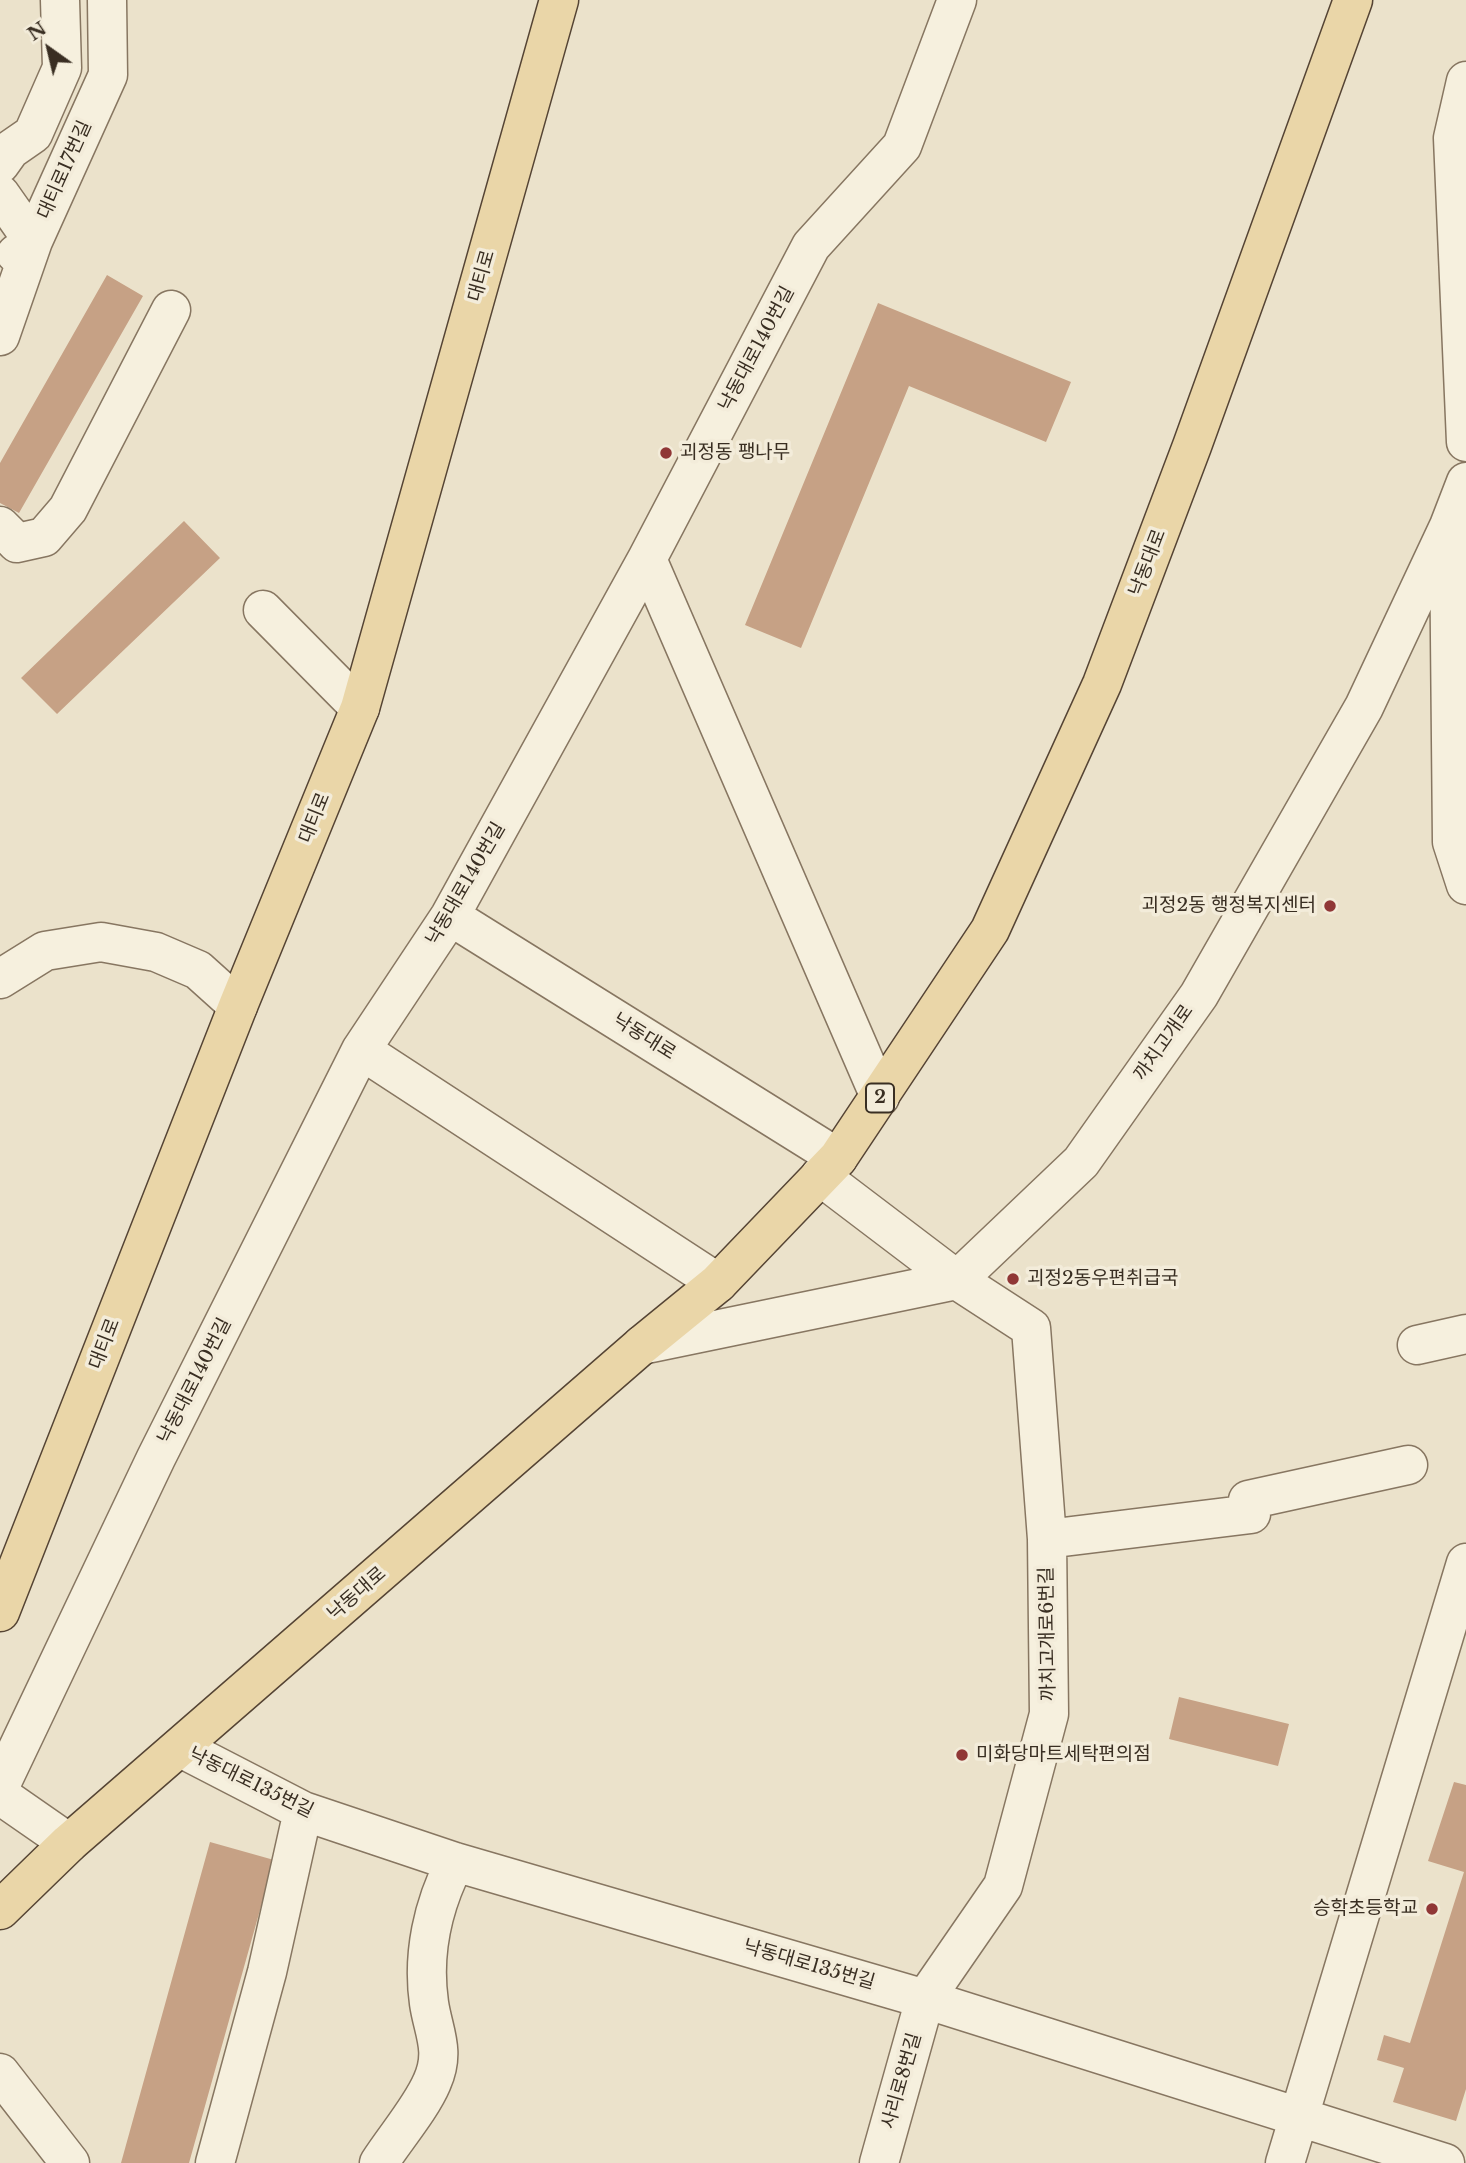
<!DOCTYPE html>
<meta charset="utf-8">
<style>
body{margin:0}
#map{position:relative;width:1466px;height:2163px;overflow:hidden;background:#ebe2cb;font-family:"Libre Baskerville",serif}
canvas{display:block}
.north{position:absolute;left:14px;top:14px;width:70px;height:70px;-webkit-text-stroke:5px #f3ecda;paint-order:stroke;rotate:326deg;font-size:19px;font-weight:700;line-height:28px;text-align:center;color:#392e22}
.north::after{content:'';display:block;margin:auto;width:24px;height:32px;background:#392e22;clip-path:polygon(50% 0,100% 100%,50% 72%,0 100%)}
</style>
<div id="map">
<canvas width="1466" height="2163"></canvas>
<div class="north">N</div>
</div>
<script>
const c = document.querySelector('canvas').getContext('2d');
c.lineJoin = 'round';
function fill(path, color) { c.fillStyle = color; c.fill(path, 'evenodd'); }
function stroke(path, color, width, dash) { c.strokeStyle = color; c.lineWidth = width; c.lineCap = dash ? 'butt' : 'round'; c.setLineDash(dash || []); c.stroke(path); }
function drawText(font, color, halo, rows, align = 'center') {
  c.font = font + ' "Libre Baskerville","Noto Sans KR",serif'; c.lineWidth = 7; c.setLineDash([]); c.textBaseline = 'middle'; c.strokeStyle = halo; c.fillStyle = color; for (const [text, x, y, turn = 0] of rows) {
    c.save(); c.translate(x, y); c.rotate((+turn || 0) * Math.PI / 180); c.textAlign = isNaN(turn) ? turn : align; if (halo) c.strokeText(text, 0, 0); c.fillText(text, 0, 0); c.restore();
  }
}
fill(new Path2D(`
 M107 275 143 296 19 513 0 503V463Z
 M878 303 1071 382 1046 442 909 386 801 648 745 625Z
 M184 521 220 558 57 714 21 678Z
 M1179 1697 1289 1724 1278 1766 1169 1739Z
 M1454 1782 1466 1785V2089L1456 2121 1393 2102 1404 2068 1377 2060 1384 2035 1410 2043 1464 1872 1428 1861Z
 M210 1842 274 1860 189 2163H121Z`), '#c6a185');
const minor = new Path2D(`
 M1466 81 1453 138 1466 442
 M0 164 10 150 33 134 62 68 60 0
 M0 194 33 241 16 254
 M0 336 33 241 108 75 107 0
 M0 526 17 543 44 537 68 509 171 310
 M1449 535 1452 842 1466 885
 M647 559 880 1097
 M263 610 360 708
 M450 916 838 1158
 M0 979 45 951 101 942 156 952 198 970 238 1006
 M361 1050 718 1283
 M820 1176 957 1280 1031 1328 1047 1539 1049 1714 1003 1886 925 1999 879 2163
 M642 1345 957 1280 1081 1162 1199 995 1364 707 1449 526 1466 482
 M1417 1345 1466 1334
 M1047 1539 1251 1514 1248 1500 1408 1465
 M181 1748 303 1811 455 1862 925 1999 1445 2163
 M0 1786 156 1458 361 1050 450 916 647 559 811 246 902 146 957 0
 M0 1795 69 1843
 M0 2073 70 2163
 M215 2163 267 1972 303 1811
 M379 2163C395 2138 421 2108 432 2082 446 2051 433 2031 429 2003 422 1954 433 1905 455 1862
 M1285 2163 1466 1563`);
const major = new Path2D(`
 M0 1612 238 1006 360 708 559 0
 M0 1910 69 1843 642 1345 718 1283 838 1158 990 930 1102 684 1192 446 1353 0`);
stroke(minor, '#877661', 41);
stroke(major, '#554434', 41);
stroke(minor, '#f6f0de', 38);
stroke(major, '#ead6a8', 38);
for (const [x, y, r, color] of [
 [666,453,7,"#903736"],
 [1330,906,7,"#903736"],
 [1013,1279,7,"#903736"],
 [962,1755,7,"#903736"],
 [1432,1909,7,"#903736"]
]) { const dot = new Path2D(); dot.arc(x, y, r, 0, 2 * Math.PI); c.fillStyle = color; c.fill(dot); stroke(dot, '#f3ecda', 2.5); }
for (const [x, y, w] of [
 [880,1098,28]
]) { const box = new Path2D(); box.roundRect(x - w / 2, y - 14.5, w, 29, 5); c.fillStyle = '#f3ecda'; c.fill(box); stroke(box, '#392e22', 2); }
drawText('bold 18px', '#392e22', null, [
 ["2",880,1098]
]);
drawText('19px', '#392e22', '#f3ecda', [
 ["대티로17번길",65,170,-66],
 ["대티로",482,276,-74],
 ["낙동대로140번길",757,349,-62],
 ["낙동대로",1148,563,-69],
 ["대티로",315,818,-68],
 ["낙동대로140번길",466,884,-60],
 ["낙동대로",644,1037,32],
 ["까치고개로",1164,1043,-55],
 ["대티로",105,1344,-69],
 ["낙동대로140번길",195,1381,-63],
 ["낙동대로",357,1594,-41],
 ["까치고개로6번길",1048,1634,-91],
 ["낙동대로135번길",251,1783,26],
 ["낙동대로135번길",809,1965,16],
 ["사리로8번길",902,2081,-74]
]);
drawText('19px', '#392e22', '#f3ecda', [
 ["괴정동 팽나무",680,453],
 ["괴정2동 행정복지센터",1316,906,"right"],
 ["괴정2동우편취급국",1027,1279],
 ["미화당마트세탁편의점",976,1755],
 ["승학초등학교",1418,1909,"right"]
], 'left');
</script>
